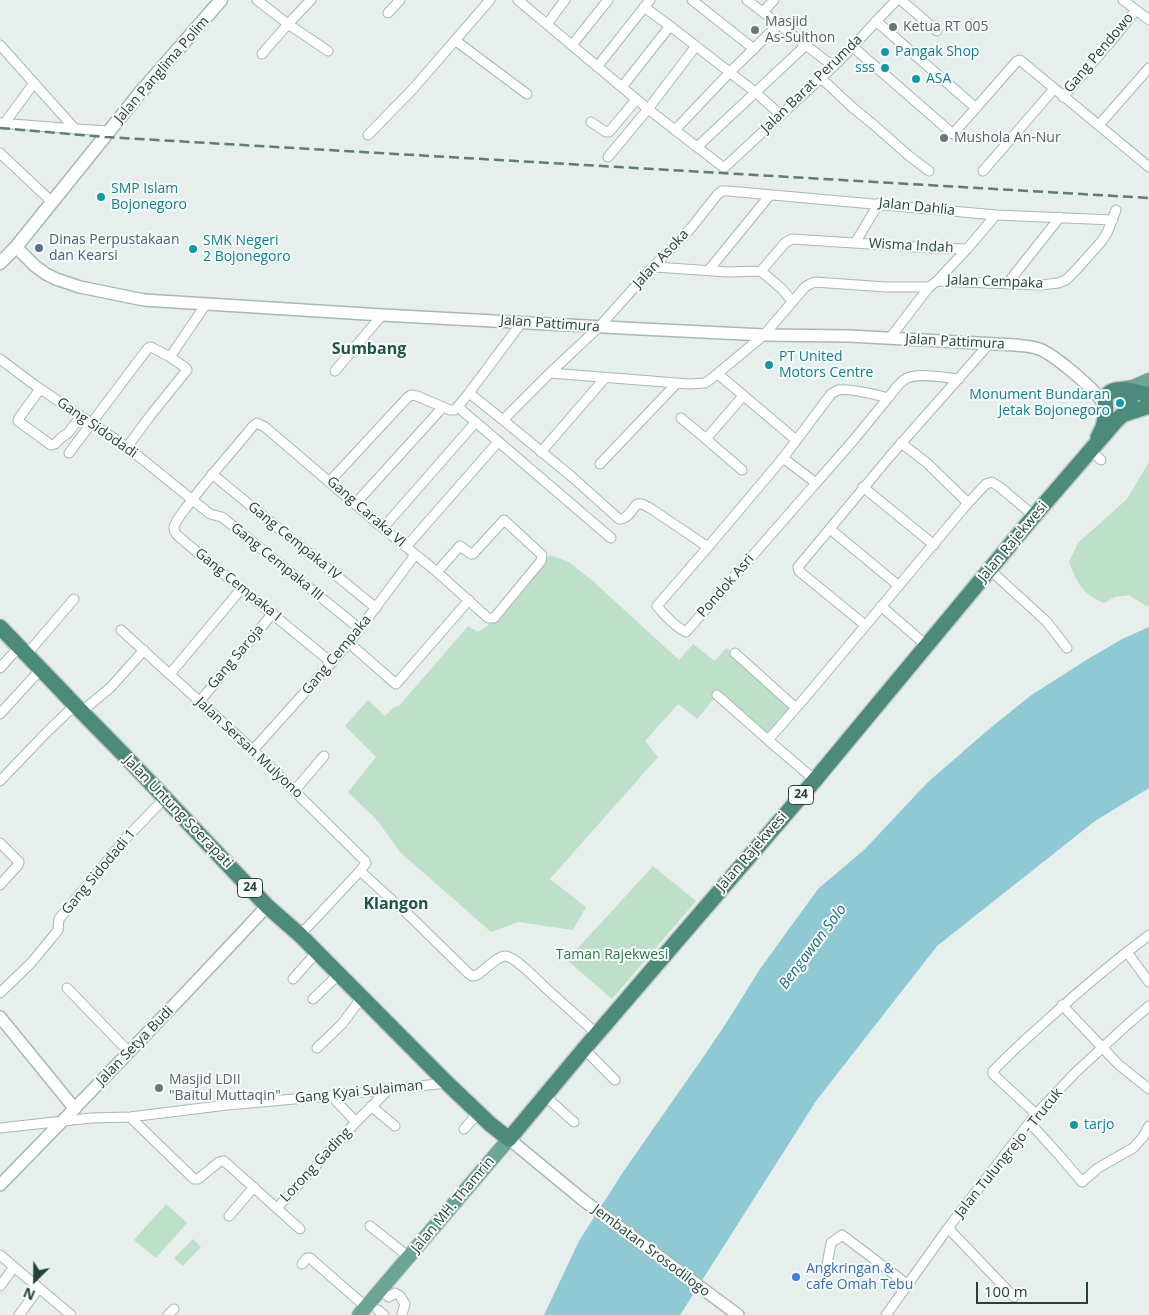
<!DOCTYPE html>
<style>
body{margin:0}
#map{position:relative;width:1149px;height:1315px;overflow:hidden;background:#e6efeb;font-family:"Open Sans",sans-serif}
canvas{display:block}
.north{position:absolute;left:10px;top:1255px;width:50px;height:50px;-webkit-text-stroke:4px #f7fbf9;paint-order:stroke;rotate:203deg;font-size:14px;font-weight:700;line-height:20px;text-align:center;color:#24423a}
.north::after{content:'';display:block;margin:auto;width:18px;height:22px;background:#24423a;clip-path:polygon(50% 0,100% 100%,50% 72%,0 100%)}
.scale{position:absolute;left:976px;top:1282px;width:112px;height:22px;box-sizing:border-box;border:2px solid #24423a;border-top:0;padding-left:6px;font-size:15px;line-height:18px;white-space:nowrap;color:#24423a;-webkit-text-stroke:4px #f7fbf9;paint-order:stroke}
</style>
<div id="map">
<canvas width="1149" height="1315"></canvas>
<div class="north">N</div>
<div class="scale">100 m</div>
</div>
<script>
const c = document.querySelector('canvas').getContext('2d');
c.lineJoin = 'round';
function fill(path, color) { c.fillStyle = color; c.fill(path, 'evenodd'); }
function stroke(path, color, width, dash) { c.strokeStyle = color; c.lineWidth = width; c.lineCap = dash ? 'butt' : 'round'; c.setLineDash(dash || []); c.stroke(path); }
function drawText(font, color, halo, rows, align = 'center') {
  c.font = font + ' "Open Sans",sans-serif'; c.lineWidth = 4; c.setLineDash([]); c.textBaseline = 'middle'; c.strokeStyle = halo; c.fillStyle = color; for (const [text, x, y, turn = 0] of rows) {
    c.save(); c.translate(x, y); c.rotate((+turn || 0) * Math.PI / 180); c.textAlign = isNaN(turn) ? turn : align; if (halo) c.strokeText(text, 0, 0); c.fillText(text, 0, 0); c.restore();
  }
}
fill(new Path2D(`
 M1149 462V607L1146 606 1129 595 1115 597 1104 603C1081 593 1078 584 1069 562L1078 543 1127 499Z
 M550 555 569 562 594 582 679 660 693 644 715 661 726 648 793 708 769 734 718 691 716 692 714 699 697 719 678 704 645 741 658 757 550 879 586 907 573 930 518 922 491 932 401 853 376 819 348 792 376 757 345 726 368 700 385 716 394 707 399 706 468 626 478 632 491 623Z
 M653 866 696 901 612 999 567 960Z
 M166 1204 187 1223 156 1258 134 1240Z
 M193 1239 201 1247 183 1266 174 1258Z`), '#bfe0c8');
fill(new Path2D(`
 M1149 627V788L1095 821 937 946 816 1101 680 1315H544L579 1241 623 1172 704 1056 725 1025 760 969 818 889 865 849 928 782 988 730 1030 696 1083 662 1122 639Z`), '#8ec9d4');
const minor = new Path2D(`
 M257 0 288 24 328 51
 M518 0 648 109 696 46 755 92 781 115
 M692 0 754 49
 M747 0 833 66
 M901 0 937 31
 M1123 0 1149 20
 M644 7 670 26
 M763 12 774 0
 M388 13 400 0
 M876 21 976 108
 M547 24 565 0
 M456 41 527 94
 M0 45 75 129 109 131
 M572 45 608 0
 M806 45 697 147 723 167H725L837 63C858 42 876 20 897 0
 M853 47 953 134 1017 61 1020 60 1149 167
 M262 54 288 24 311 0
 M597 67 650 0
 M821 78 852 107 874 125 908 155 929 171
 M622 87 670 26 696 46
 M1063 97 1113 39 1136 10
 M591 122 606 132H609L636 100
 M0 123 75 129
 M4 124 34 83
 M1099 125 1149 68
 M675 130 730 72 779 24
 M368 135 412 90 490 0
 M0 153 52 202
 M608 157 648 109 697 147
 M983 171 1054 89
 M855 243 879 203
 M967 249 996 215
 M655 267 728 272 761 271 782 289 792 301
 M708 271 770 195
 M937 281 1041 285 1058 283 1066 280 1076 270 1101 242 1107 233 1116 210
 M1007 284 1060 217
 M522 322 469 393 503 420 550 373 599 327 650 270 691 228 717 195 722 191H728L996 215 1113 220
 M890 338 929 287
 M0 359 36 386 127 447 210 514 222 517 360 629
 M335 371 382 315
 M550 373 689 384 705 383 711 379 764 335 805 287 810 284 815 282 886 287H929L937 281 967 249 931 248 792 239 785 243 761 271
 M718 374 796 440
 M40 389 19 418 18 421 51 445 55 444 61 438 68 433 81 416
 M458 407 611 538
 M681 418 706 439
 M503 420 571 476 619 519C627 520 632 510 637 504H642L650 508 708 547 657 606C663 614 677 628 686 632L816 483 783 458 831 394C833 393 836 391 838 390 849 388 878 395 888 398 893 392 898 384 904 380 914 371 946 378 959 379
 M901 443 927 463 968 503
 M127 447 150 416 187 370 186 368 170 357
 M1091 451 1101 460
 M541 452 605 378
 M69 453 148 348 151 347 170 357 206 304
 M600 464 677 383
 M742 470 706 439 743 396
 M212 474 376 608
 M330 481 407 398 411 395 417 396 450 410H455L469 393
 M816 483 852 442 888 398
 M863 487 934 545
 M355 504 443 407
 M383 528 475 423
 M830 529 899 586
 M406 547 498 442
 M708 547 783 458
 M990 570 1047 622 1067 648
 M881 606 927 646
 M865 625 799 571 798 567 891 455 989 344
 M121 630 253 750 365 861 366 863 360 871 300 935
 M349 643 396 684 469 600
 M735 653 796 708
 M27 654 74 599
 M332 663 185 542C181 538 173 534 174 527 176 519 184 511 189 504 209 477 232 452 253 426L257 423 265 427 383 528 437 572 488 618H494L541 561 542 555 504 520 473 554H471L460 546 437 572
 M0 668 19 647
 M170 674 242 588
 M717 695 768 740
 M200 701 273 613
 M81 711 87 707 111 687 144 650
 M0 714 41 669
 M253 750 349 643 415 555
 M815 780 768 740 809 693 968 503 986 484 992 482 1001 488 1034 516
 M0 781 46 733 75 705
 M295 790 324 756
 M0 843 19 862 18 865 0 885
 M360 871 413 919 468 973 472 976 477 975C484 971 498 955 506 956 517 958 539 982 548 990 564 1005 581 1019 597 1034
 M1127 952 1149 982
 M293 979 317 952
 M67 988 129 1052
 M0 993 31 963 55 934 58 930 59 919 128 836 165 798
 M313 999 339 974
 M1062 1005 1119 1065 1149 1089
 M317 1048 342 1024 362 997
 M584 1049 615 1080
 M337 1095 336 1101 356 1122
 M545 1096 574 1122
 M371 1106 395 1126
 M1036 1114 993 1074V1071C1010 1053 1028 1037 1046 1021 1080 990 1113 962 1149 935
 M130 1117 194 1179H198L219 1162 224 1161 300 1229
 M1030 1123 1059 1155 1082 1182 1098 1168 1133 1148 1143 1137 1149 1126
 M0 1128 91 1118 130 1117 227 1105 306 1098 447 1083
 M464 1129 478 1113
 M277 1208 356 1122 389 1089
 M229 1216 254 1187
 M370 1226 409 1257
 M948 1228 1014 1297
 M0 1255 71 1315
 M302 1264 307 1258H310L366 1307
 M826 1270 831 1243 842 1235 907 1284
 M0 1286 14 1267
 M384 1293 389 1297 395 1293 400 1296 405 1304 402 1315
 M378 1310 384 1315
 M19 1315 39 1288
 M168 1315 174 1309
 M886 1315 948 1228 1036 1114 1076 1072 1128 1024 1149 1006`);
const tertiary = new Path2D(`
 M16 247 35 266 46 274 56 279 80 287 144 300 382 315 642 329 764 335 849 336 1015 345C1023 346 1031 346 1039 349 1052 353 1088 384 1097 395 1101 399 1103 404 1106 409
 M0 1017 75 1109
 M509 1139 583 1200 738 1315
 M0 1185C90 1093 180 1000 267 906`);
const secondary = new Path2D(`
 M0 263 16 247 139 94 221 0`);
const primary = new Path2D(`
 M1121 389 1133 387 1149 380
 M359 1315 509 1139`);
const trunk = new Path2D(`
 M1122 415 1149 406
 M1098 437 1103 427 1106 415 1105 398C1113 383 1135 392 1149 395
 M0 627 56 685 75 705 126 757 267 906 300 935 447 1083 490 1124 509 1139 584 1049 815 780 1034 516 1115 422C1125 413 1142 396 1118 390`);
stroke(minor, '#a8b8b2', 11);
stroke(tertiary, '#a8b8b2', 14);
stroke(secondary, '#a4bbb3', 15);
stroke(primary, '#c2cac8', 16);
stroke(trunk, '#c2cac8', 18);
stroke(minor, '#fff', 9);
stroke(tertiary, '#fff', 11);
stroke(secondary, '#fff', 12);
stroke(primary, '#6aa596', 14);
stroke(trunk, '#4c8a7c', 15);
stroke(new Path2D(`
 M0 128 105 137 1149 198`), '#5f7d75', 2.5, [10, 5]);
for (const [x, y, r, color] of [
 [893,27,5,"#6b7280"],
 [755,30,5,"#6b7280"],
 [885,52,5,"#0f9aa8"],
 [885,68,5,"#0f9aa8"],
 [916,79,5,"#0f9aa8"],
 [944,138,5,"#6b7280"],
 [101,197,5,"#0f9aa8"],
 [39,248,5,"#5c6f8a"],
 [193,249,5,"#0f9aa8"],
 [769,365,5,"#0f9aa8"],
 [1120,403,5,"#0f9aa8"],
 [159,1088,5,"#6b7280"],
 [1074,1125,5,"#0f9aa8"],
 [796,1277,5,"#3f7fe0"]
]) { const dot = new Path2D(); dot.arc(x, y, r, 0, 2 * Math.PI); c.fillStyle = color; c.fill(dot); stroke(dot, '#f7fbf9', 2); }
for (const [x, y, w] of [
 [801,795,25],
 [250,888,25]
]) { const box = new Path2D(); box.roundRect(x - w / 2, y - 9.5, w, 19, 4); c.fillStyle = '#f7fbf9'; c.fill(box); stroke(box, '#24423a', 1); }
drawText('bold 12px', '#24423a', null, [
 ["24",801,795],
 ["24",250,888]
]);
drawText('14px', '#5b616d', '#f7fbf9', [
 ["Masjid",765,22],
 ["As-Sulthon",765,38],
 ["Ketua RT 005",903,27],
 ["Mushola An-Nur",954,138],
 ["Masjid LDII",169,1080],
 ["\"Baitul Muttaqin\"",169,1096]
], 'left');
drawText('14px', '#0d838f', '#f7fbf9', [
 ["Pangak Shop",895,52],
 ["sss",875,68,"right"],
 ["ASA",926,79],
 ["SMP Islam",111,189],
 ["Bojonegoro",111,205],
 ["SMK Negeri",203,241],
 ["2 Bojonegoro",203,257],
 ["PT United",779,357],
 ["Motors Centre",779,373],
 ["Monument Bundaran",1110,395,"right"],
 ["Jetak Bojonegoro",1110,411,"right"],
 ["tarjo",1084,1125]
], 'left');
drawText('14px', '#24423a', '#f7fbf9', [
 ["Gang Pendowo",1099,53,-50],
 ["Jalan Panglima Polim",162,70,-49],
 ["Jalan Barat Perumda",812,84,-44],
 ["Jalan Dahlia",917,207,6],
 ["Wisma Indah",911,246,3],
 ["Jalan Asoka",661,259,-47],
 ["Jalan Cempaka",995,282,2],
 ["Jalan Pattimura",550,324,4],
 ["Jalan Pattimura",955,342,3],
 ["Gang Sidodadi",97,428,35],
 ["Gang Caraka VI",366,512,41],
 ["Gang Cempaka IV",294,541,39],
 ["Jalan Rajekwesi",1013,542,-50],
 ["Gang Cempaka III",277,562,39],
 ["Gang Cempaka I",238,585,39],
 ["Pondok Asri",726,586,-49],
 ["Gang Cempaka",337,655,-50],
 ["Gang Saroja",236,657,-50],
 ["Jalan Sersan Mulyono",249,748,43],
 ["Jalan Untung Soerapati",178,812,46],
 ["Jalan Rajekwesi",752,852,-49],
 ["Gang Sidodadi 1",99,872,-50],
 ["Jalan Setya Budi",135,1046,-46],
 ["Gang Kyai Sulaiman",359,1092,-6],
 ["Jalan Tulungrejo - Trucuk",1009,1153,-51],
 ["Lorong Gading",316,1165,-47],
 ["Jalan MH. Thamrin",453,1205,-50],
 ["Jembatan Srosodilogo",651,1251,37]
]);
drawText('14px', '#4e5e75', '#f7fbf9', [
 ["Dinas Perpustakaan",49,240],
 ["dan Kearsi",49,256]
], 'left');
drawText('14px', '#2d7a4b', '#f7fbf9', [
 ["Taman Rajekwesi",612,955]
]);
drawText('14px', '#366cbe', '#f7fbf9', [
 ["Angkringan &",806,1269],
 ["cafe Omah Tebu",806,1285]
], 'left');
drawText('italic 15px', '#1c6f80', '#f7fbf9', [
 ["Bengawan Solo",813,947,-53]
]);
drawText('bold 16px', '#1f5548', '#f7fbf9', [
 ["Sumbang",369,349],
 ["Klangon",396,904]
]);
</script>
